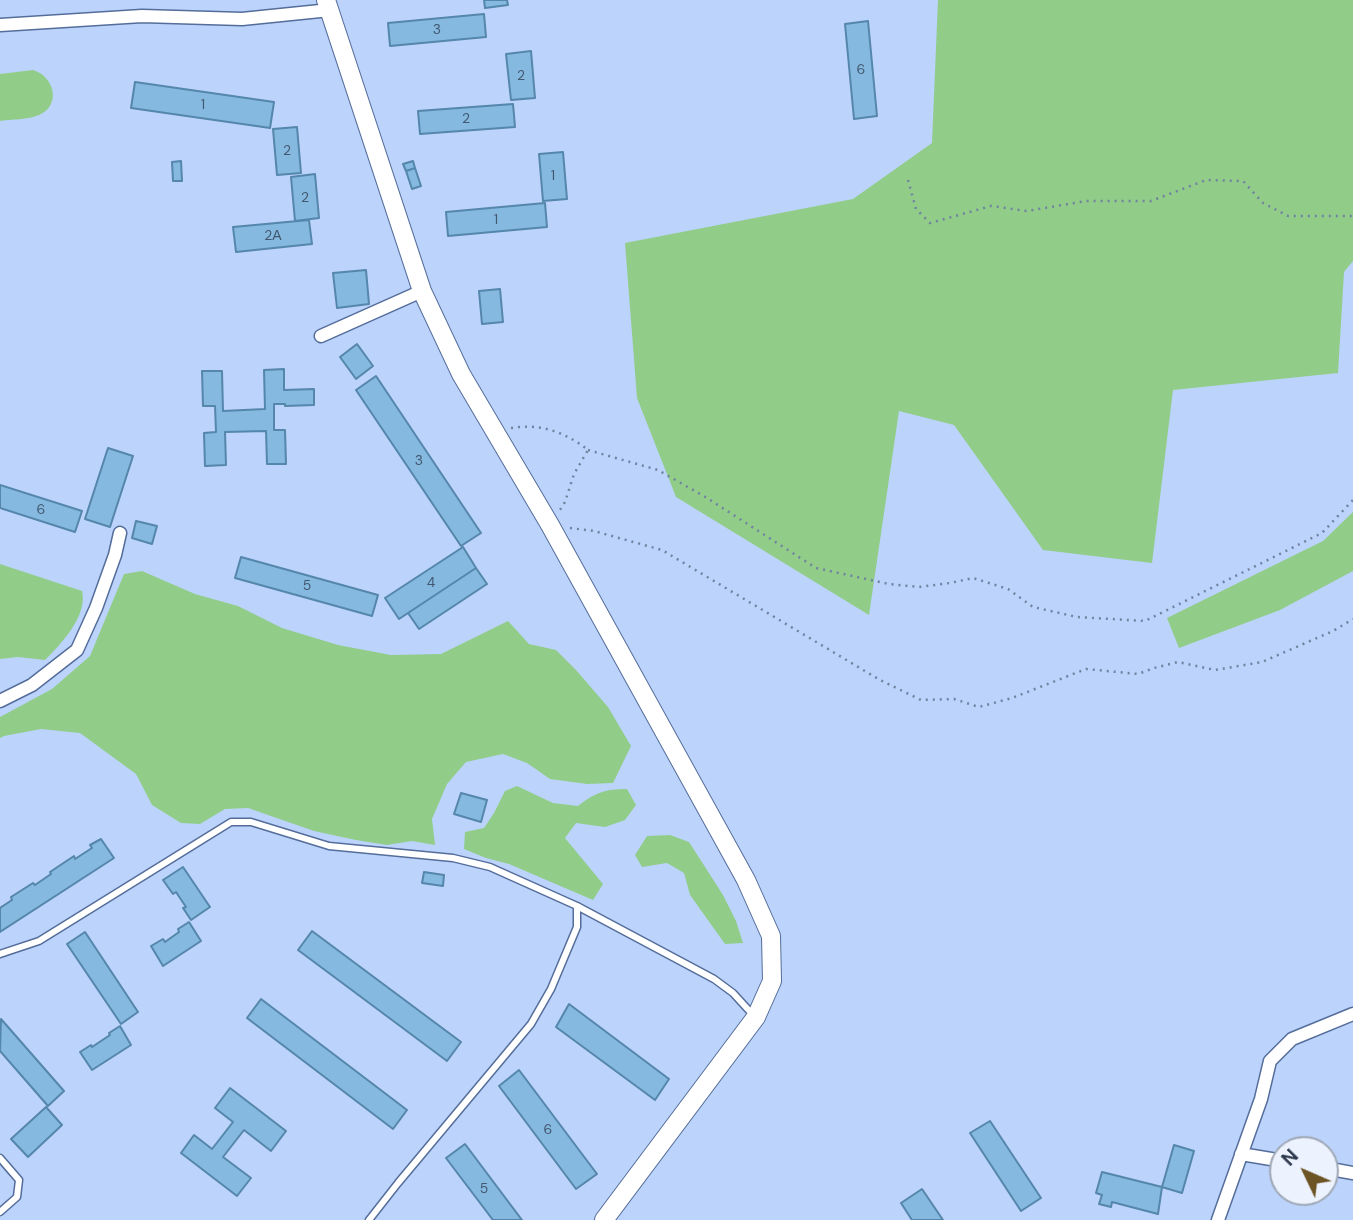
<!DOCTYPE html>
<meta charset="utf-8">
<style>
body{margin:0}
#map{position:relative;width:1353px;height:1220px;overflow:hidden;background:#bcd3fb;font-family:"DM Sans",sans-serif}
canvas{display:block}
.north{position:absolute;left:1269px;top:1136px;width:70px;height:70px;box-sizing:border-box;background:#edf3fe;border:2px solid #9fa8b6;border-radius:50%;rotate:314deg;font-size:19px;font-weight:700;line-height:28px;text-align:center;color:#2b374b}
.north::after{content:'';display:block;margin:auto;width:24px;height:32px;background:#6c5425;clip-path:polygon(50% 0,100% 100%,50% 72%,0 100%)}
</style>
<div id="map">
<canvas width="1353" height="1220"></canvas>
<div class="north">N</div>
</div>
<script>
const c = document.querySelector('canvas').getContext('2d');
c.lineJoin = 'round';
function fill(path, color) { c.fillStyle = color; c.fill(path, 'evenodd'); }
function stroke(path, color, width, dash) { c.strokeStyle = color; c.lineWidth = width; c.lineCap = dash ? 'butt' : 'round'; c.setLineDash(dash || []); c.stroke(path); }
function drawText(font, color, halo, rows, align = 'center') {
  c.font = font + ' "DM Sans",sans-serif'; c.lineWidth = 6; c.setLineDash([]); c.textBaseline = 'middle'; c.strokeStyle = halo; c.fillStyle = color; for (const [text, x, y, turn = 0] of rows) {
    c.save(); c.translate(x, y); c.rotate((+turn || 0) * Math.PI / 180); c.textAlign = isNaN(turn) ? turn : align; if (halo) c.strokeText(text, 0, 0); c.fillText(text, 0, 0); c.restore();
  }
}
fill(new Path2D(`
 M938 0H1353V261L1344 272 1338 373 1173 390 1152 563 1043 550 954 425 899 411 869 615 676 497 637 398 625 243 853 199 932 143Z
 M33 70C54 76 62 105 39 115 28 120 12 119 0 121V74Z
 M1353 512V571L1280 610 1179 648 1167 618 1323 541Z
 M0 564 82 591C88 615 62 643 45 660L18 657 0 659Z
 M142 571 195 594 238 606 282 628 338 645 391 655 441 654 508 621 529 644 556 650 576 670 608 707 631 746 613 783 587 784 550 779 527 763 503 754 466 762 447 784 432 819 435 845 412 841 387 845 356 840 314 831 248 808 225 809 200 824 181 823 152 805 136 774 80 733 41 729 4 736 0 738V717L52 689 90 656 124 574Z
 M517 786 553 803 578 806C595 793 604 789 627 789L636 805 625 820 605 827 576 823 565 838 603 884 593 900 509 864 486 858 464 849 465 832 484 828 494 813 505 791Z
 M670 835 689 842 723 895 736 921 743 943 725 944 690 895 684 873 667 863 642 867 635 855 647 836Z`), '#91cd89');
const building = new Path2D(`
 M484 0H507L508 5 485 8Z
 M484 14 486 37 390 46 388 23Z
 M868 21 877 116 854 119 845 24Z
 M531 51 535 98 511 100 506 54Z
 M135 82 274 102 270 128 131 108Z
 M513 104 515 127 420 134 418 111Z
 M297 127 301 173 277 175 273 129Z
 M563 152 567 199 543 201 539 154Z
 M181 161 182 181H173L172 162Z
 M413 161 415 168 406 171 403 164Z
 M415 168 421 186 412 189 406 171Z
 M315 174 319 218 295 221 291 177Z
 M545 203 547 227 448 236 446 212Z
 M309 220 312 244 236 252 233 227Z
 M366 270 369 304 337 308 333 273Z
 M500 289 503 322 482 324 479 291Z
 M357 344 373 366 356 379 340 357Z
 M284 369V390L314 389V405L285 406V404H274V430H285L286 464H267L266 431 225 432 226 465 205 466 204 433 216 432 215 406H203L202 371H222L223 411 265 409 264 370Z
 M376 376 481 533 461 546 356 390Z
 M108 448 133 456 110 527 85 519Z
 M0 485 82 511 75 532 0 508Z
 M136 521 157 526 152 544 132 538Z
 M463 547 476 568 399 619 385 598Z
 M241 557 378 595 372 616 235 578Z
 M476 568 487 584 419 629 408 613Z
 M461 793 487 800 481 822 454 814Z
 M101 839 114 858 0 932V908L12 900 11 897 33 883 35 885 51 874 50 872 74 856 75 859 92 848 90 845Z
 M183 867 210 907 191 920 183 908 186 907 176 892 173 894 163 880Z
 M424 872 444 875 443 886 422 883Z
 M189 922 201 941 163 966 151 946 163 939 165 942 179 932 178 929Z
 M312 931 461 1042 447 1061 298 950Z
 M85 932 138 1012 121 1024 67 944Z
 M261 999 407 1110 393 1129 247 1018Z
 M569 1004 669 1079 655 1100 556 1027Z
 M1 1019 64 1091 48 1106 0 1051Z
 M120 1026 131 1045 92 1070 80 1052 91 1045 92 1047 110 1035 109 1033Z
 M519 1070 597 1174 576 1189 499 1086Z
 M230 1088 286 1131 271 1151 244 1130 223 1157 251 1178 237 1196 181 1153 194 1135 212 1149 233 1122 215 1108Z
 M46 1107 62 1125 28 1157 11 1139Z
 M990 1121 1041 1198 1021 1211 970 1133Z
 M465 1144 522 1220H493L446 1158Z
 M1174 1145 1194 1151 1182 1193 1162 1187Z
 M1102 1172 1162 1187 1158 1214 1112 1202 1111 1207 1099 1204 1102 1195 1096 1193Z
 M922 1189 943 1220H912L901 1203Z`);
fill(building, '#86b9e0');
stroke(building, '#5586ab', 2);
const lane = new Path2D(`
 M0 954 39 941 231 822H251L329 846 453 858 490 867 577 906 714 979 733 993 754 1016
 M0 1158 19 1180 17 1197 0 1212
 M369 1220 398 1183 531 1024 551 989 577 927V906`);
const street = new Path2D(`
 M0 25 142 16 242 19 330 10
 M321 336 422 291
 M0 701 32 685 77 650 96 608 115 555 120 533
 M1241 1154 1283 1161
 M1325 1168 1353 1173
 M1218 1220 1261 1099 1270 1061 1292 1039 1353 1014`);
const secondary = new Path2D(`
 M326 0 422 291 461 374 550 525 746 880 771 936 772 981 756 1017 604 1220`);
stroke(lane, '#546d9a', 9);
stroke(street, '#546d9a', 15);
stroke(secondary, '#546d9a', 20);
stroke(new Path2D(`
 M908 180 916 209 930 223 991 206 1027 211 1086 201H1151L1206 180 1243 181 1263 203 1288 216H1353
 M511 428C540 423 565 432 588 450L574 474 565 502 558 513
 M588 450 658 470 707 498 816 568 889 584 919 587 950 583 973 578 1008 589 1033 607 1077 617 1145 621 1322 533 1353 500
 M570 528 594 531 662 550 880 680 921 700 954 699 979 707 1012 698 1086 669 1138 674 1154 668 1178 662 1215 670 1262 662 1333 631 1353 619`), '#7183a0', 2.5, [2, 5]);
stroke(lane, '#fff', 6);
stroke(street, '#fff', 12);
stroke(secondary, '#fff', 18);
drawText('14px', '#425870', null, [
 ["3",437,30],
 ["6",861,70],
 ["2",521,76],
 ["1",203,105],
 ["2",466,119],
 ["2",287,151],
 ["1",553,176],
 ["2",305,198],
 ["1",496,220],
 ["2А",273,236],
 ["3",419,461],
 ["6",41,510],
 ["4",431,583],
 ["5",307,586],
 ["6",548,1130],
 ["5",484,1189]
]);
</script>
